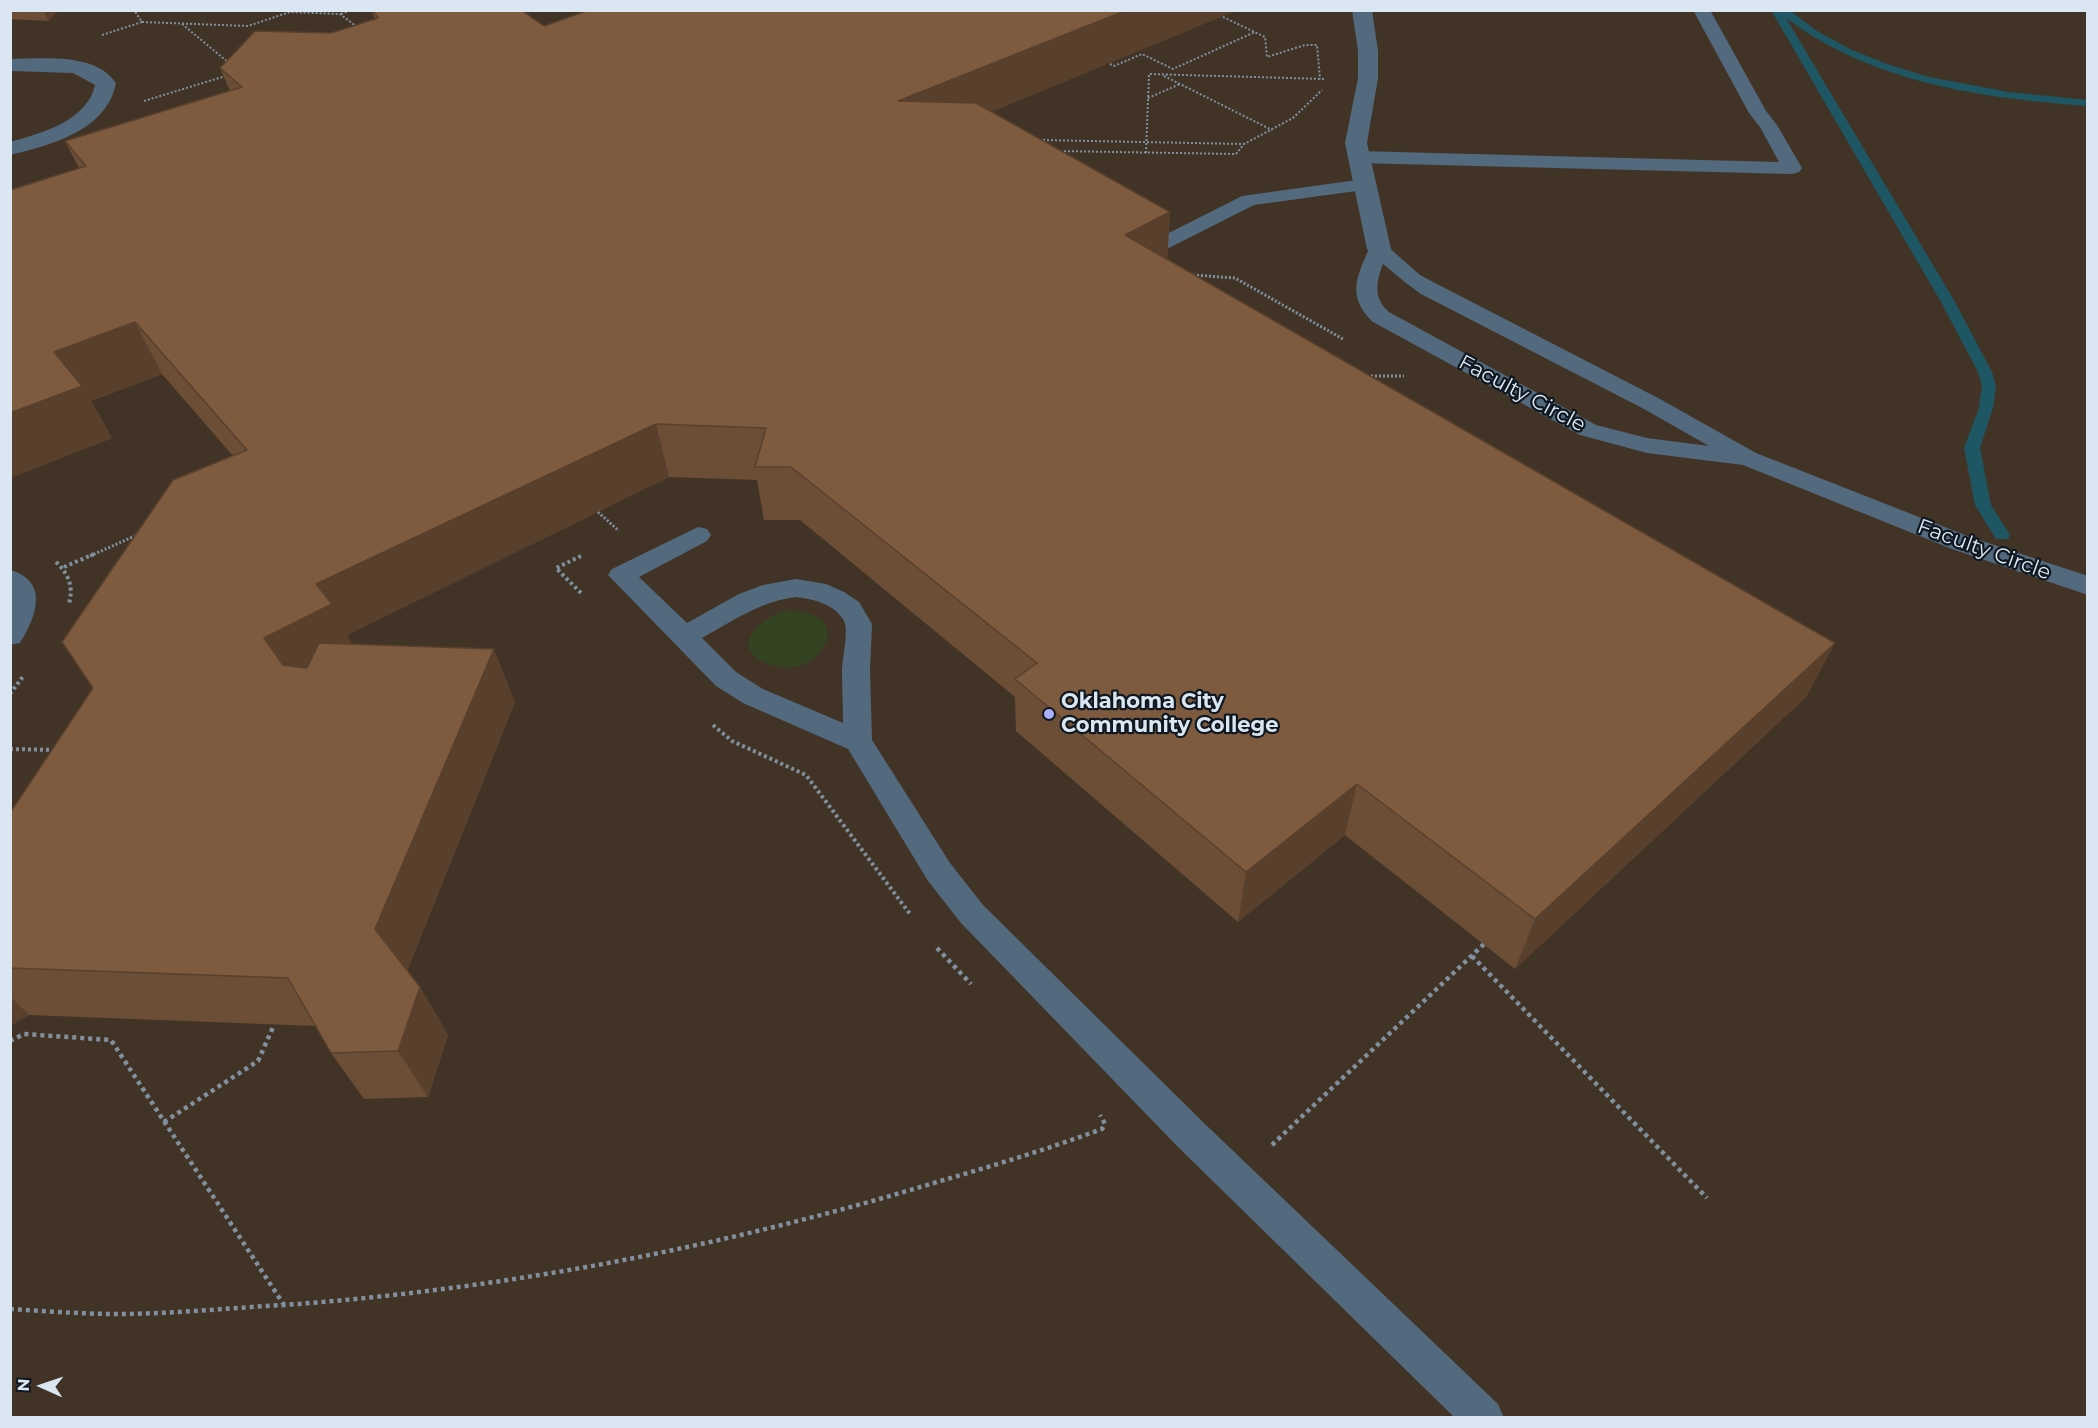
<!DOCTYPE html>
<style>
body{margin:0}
#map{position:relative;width:2098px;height:1428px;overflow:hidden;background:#1d3143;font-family:Montserrat,sans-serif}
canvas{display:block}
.frame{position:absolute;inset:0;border:12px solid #dae6f2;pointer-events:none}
.north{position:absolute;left:12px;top:1356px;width:60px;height:60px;-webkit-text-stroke:4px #0f1820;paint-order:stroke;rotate:273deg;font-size:16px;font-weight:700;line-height:24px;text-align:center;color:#dae6f2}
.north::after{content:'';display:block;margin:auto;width:21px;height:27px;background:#dae6f2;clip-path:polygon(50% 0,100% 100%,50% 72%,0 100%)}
</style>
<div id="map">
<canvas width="2098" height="1428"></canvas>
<div class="frame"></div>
<div class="north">N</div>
</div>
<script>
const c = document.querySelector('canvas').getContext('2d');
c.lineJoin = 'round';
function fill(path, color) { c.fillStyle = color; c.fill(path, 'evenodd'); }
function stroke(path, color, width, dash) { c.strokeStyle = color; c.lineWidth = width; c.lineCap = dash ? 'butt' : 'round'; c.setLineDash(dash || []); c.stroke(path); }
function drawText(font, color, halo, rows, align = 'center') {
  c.font = font + ' Montserrat,sans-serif'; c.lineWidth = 4.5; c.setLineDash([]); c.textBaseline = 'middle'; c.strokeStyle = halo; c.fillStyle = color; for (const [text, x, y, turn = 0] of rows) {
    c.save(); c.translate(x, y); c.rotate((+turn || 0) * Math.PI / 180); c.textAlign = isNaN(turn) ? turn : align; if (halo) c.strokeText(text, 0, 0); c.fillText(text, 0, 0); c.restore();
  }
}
fill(new Path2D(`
 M11 11H2087V1417H11Z`), '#413426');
fill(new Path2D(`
 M785 611C863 608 820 687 766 663 728 647 760 618 785 611Z`), '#344321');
fill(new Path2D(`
 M1771 10H1789L1817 31 1852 50 1890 65 1929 77 2009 92 2088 100V106C1982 98 1872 83 1786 18L1955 302 1992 372 1996 386 1993 408 1980 448 1991 505 2010 535 2008 539H1996L1975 505 1964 448 1979 408 1982 386 1978 372 1941 302Z`), '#1e5664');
stroke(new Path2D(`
 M341 14 351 10
 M1223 17 1265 37 1267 57 1305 45H1317L1320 79
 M142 22 248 26 290 12 340 14 357 27
 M182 24 229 63
 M102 35 142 22 134 10
 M1110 64 1114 66 1142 54 1173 69 1255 32
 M1164 76 1272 130
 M1148 98 1180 84
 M144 101 229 75
 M1039 140 1244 144
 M1056 151 1236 154 1244 144 1293 118 1322 90
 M1146 153 1149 74 1324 79`), '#80909f', 2, [2, 2]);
stroke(new Path2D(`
 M1193 275 1235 278 1343 339
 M1367 376H1404
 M598 512 619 531
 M90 556 137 535`), '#80909f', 3, [2, 2]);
stroke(new Path2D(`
 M581 556 556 568 582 594
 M56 562C68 573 74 587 69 603
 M64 567 94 554
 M10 694 24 675
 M713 725 732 741 806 775 910 914
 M10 749 55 750`), '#80909f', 4, [3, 3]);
stroke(new Path2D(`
 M937 948 971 984
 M1472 956 1707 1198
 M10 1041 24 1034 111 1040 284 1305
 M164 1122 258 1061 274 1025
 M1272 1145 1484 944
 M10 1309C45 1311 81 1314 116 1314 172 1314 228 1308 284 1305 506 1289 724 1247 937 1182 992 1166 1048 1149 1102 1129L1105 1124 1100 1115`), '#80909f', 4.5, [4, 4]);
fill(new Path2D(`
 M1693 10H1710L1766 111 1777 125 1802 168 1799 172 1792 174 1358 163 1351 161 1348 157 1351 153 1358 151 1779 162 1760 127 1749 113Z
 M1364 179 1371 181 1374 185 1371 189 1254 205 1163 251 1156 253 1149 251 1146 247 1149 243 1242 196Z
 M1379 243 1386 245 1420 275 1437 284 1660 399 1756 453 1970 537 2088 576V595L1952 549 1743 465 1647 453 1580 435 1373 322C1347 297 1356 278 1369 249L1372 245ZM1383 264 1406 283 1421 294 1644 409 1709 446 1647 438 1596 425 1389 312C1373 298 1376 282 1383 264Z
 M698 527 707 529 711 535 707 541 639 577 687 623 739 594 763 585 796 579 826 584 844 592 859 602 872 624 870 670 872 740 950 863 983 905 1205 1124 1498 1404 1504 1418H1455L1179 1148 961 923 928 881 848 749 743 703 716 686 608 575 612 569ZM796 597C813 599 835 604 844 621 849 631 842 659 842 672 842 689 843 706 843 723L763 689 736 672 702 638C733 621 761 601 796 597Z
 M10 570C50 581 36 618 20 643L10 645Z`), '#53697d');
fill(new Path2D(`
 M1352 10H1372L1378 51V78L1367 143 1391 249 1387 254 1379 256 1371 254 1367 249 1345 143 1358 78V51Z`), '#53697d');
fill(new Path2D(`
 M10 59C43 59 95 52 116 83 107 130 52 145 10 155V142C42 133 87 121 95 85L73 73 10 71Z`), '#53697d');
fill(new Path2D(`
 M10 10H59L48 21 10 19Z
 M372 11 544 26 992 112 1170 212 1167 259 1807 696 1515 969 1345 835 1238 922 1016 731 1015 697 800 520H764L757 480 669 477 347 635 351 644 515 702 407 971 420 987 448 1035 428 1097 364 1099 331 1053 316 1026 29 1015 10 1026V813L93 688 233 456 162 374 91 401 112 438 10 478V190L79 168 65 141 230 91 220 68 331 33 375 19Z`), '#6c4e36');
fill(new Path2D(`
 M43 10H59L48 21Z
 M1127 10H1238L902 149 898 101Z
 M1170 212 1167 263 1125 235Z
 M135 322 162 374 91 401 112 438 10 478V413L54 352Z
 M656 424 669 477 347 635 358 657 293 691 264 638 316 584Z
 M1835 643 1807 696 1515 969 1535 919Z
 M494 649 515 702 404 978 375 929Z
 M1357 784 1345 835 1238 922 1246 872Z
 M420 987 448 1035 428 1097 398 1051Z
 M10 996 29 1015 10 1026Z`), '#58402c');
const building = new Path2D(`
 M373 10H521L544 26 589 10H1127L898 101 976 103 1170 212 1125 235 1835 643 1535 919 1357 784 1246 872 1015 679 1037 663 791 467H755L766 428 656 424 316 584 332 604 264 638 283 665 307 668 319 643 494 649 375 929 420 987 398 1051 331 1053 288 978 10 968V813L93 688 62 642 173 480 247 450 135 322 54 352 82 386 10 413V190L86 166 65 141 242 87 220 68 255 31 331 33 378 18Z`);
fill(building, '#7e5b3f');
stroke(building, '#58402c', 1.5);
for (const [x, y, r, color] of [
 [1049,714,6,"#a9b0fc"]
]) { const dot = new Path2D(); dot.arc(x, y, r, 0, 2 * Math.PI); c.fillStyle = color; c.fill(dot); stroke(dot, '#0f1820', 2); }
drawText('21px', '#dae6f2', '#0f1820', [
 ["Faculty Circle",1522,394,28],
 ["Faculty Circle",1984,550,20]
]);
drawText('bold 21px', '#dae6f2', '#0f1820', [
 ["Oklahoma City",1061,702],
 ["Community College",1061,726]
], 'left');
</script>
